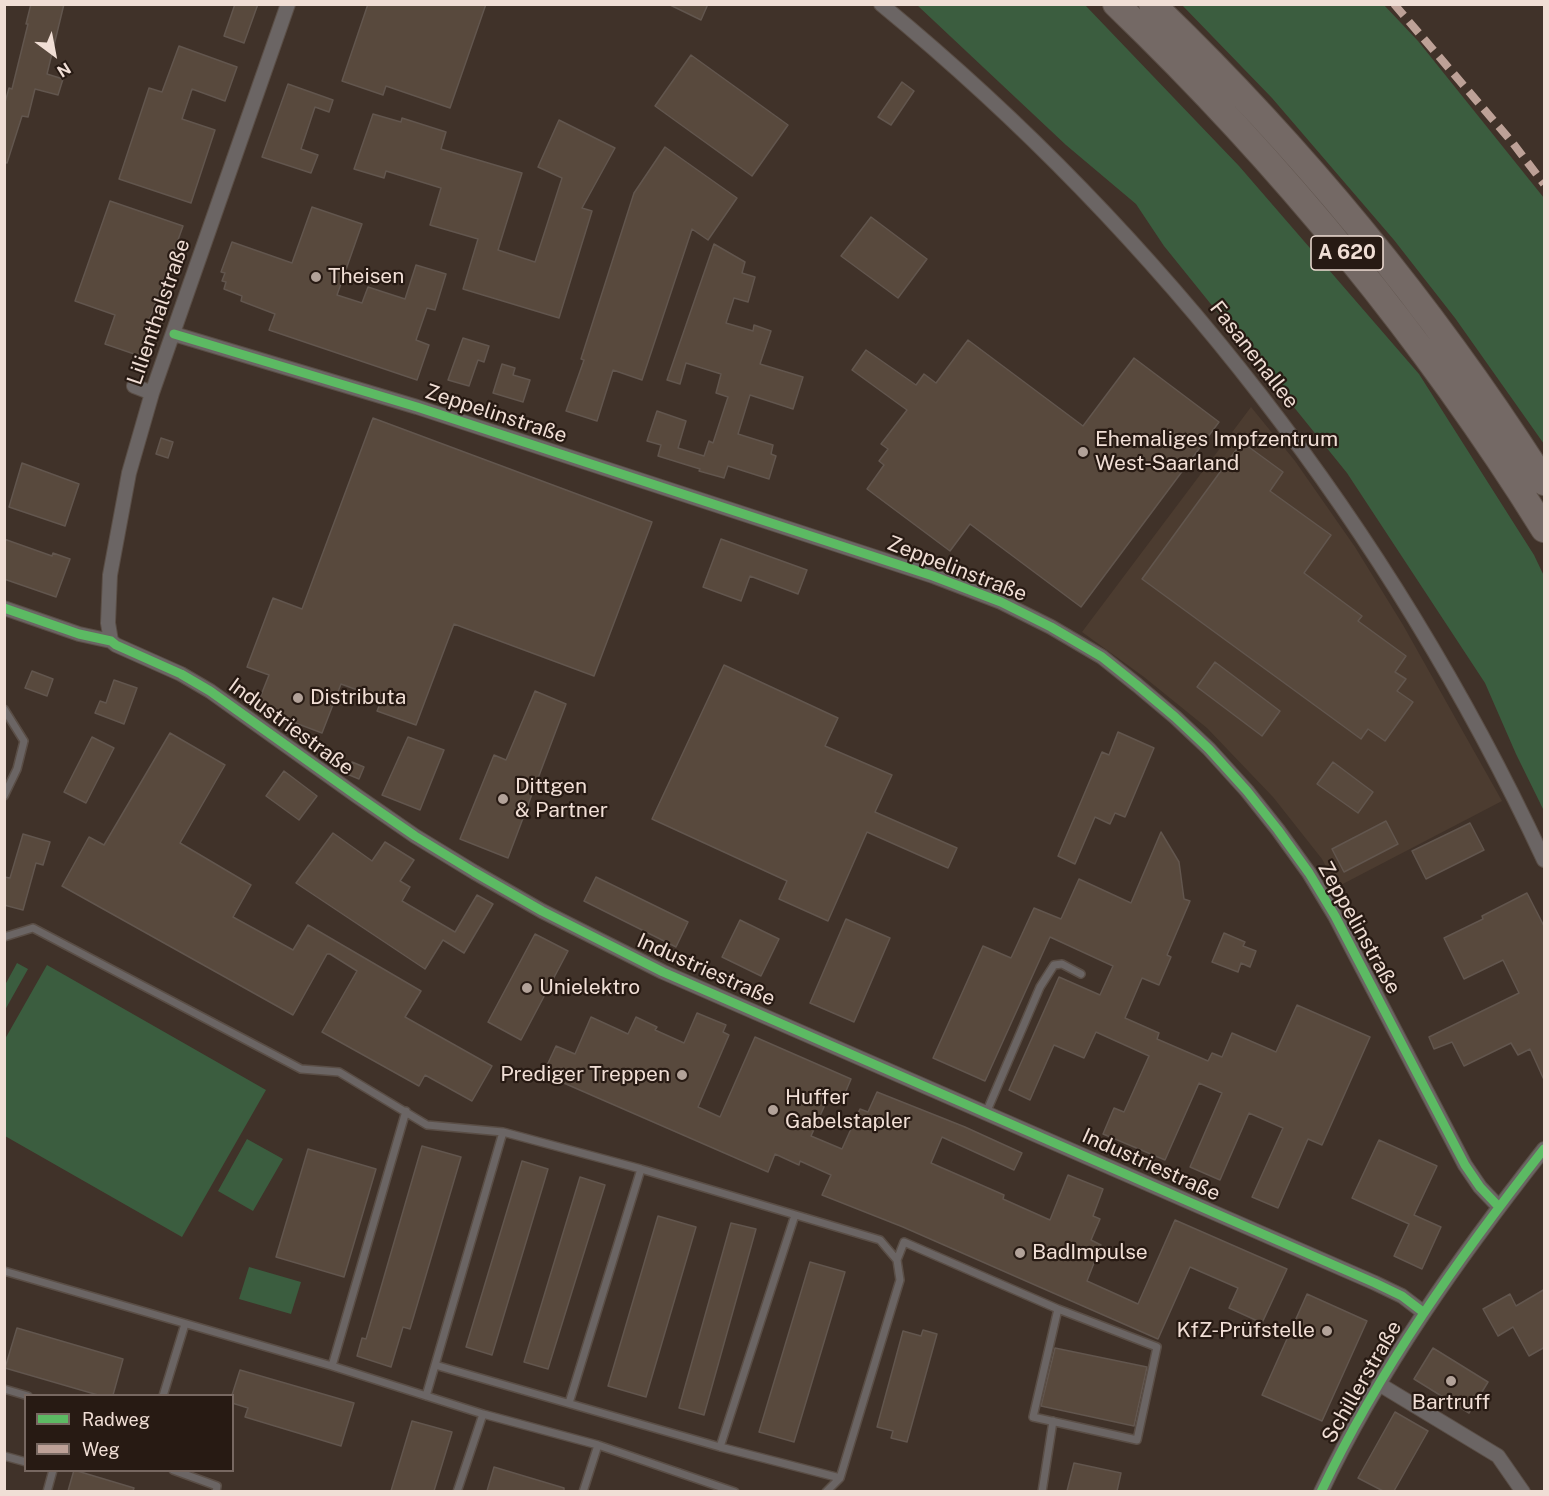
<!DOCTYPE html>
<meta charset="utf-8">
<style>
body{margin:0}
#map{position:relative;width:1549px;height:1496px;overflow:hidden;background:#403229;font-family:"Public Sans",sans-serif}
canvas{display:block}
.frame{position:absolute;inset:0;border:6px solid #f0ded5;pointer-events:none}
.legend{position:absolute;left:24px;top:1394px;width:210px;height:78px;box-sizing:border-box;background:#271a13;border:2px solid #776861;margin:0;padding:8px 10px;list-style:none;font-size:18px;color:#f0ded5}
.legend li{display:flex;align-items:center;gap:12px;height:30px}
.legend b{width:30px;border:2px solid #776861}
.north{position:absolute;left:24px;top:24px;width:60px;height:60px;-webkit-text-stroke:4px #271a13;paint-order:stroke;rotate:148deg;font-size:16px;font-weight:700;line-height:24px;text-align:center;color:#f0ded5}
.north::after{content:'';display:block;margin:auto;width:21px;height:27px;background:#f0ded5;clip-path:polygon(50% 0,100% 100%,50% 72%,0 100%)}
</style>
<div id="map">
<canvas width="1549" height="1496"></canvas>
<div class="frame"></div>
<ul class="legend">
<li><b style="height:8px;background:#5cba63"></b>Radweg</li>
<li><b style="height:8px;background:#bda197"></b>Weg</li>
</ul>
<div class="north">N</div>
</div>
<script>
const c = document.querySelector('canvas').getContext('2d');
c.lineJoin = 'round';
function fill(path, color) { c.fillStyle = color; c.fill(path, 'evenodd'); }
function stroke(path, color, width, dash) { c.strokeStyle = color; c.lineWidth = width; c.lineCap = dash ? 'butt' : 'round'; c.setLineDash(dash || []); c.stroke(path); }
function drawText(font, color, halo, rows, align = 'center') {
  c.font = font + ' "Public Sans",sans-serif'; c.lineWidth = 4.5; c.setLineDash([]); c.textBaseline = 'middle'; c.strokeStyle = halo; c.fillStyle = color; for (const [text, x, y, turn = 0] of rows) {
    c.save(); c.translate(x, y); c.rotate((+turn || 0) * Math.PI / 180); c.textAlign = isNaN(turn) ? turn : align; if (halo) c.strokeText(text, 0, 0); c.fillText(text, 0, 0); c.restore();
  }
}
fill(new Path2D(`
 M1251 407 1295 461 1355 547 1403 625 1502 801 1337 887 1322 859 1273 797 1207 728 1144 677 1082 632Z`), '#4c3c30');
fill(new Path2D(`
 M917 5H1085L1239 166 1419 374 1534 555 1544 576V811L1516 754 1485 683 1347 473 1164 246 1136 204 1066 145Z
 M1182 5H1384L1418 41 1544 198V444L1455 318 1394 240 1272 98Z
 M17 963 28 969 5 1010V985Z
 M47 965 266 1090 182 1237 5 1136V1039Z
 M247 1139 283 1159 253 1211 218 1191Z
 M249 1267 301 1282 291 1314 239 1299Z`), '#3b5d3f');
const building = new Path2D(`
 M31 4H64L47 74 63 79 58 95 35 89 28 117 22 116 7 163 4 162V106L9 88 12 89 28 24H26Z
 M235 4H258L244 43 224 36Z
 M368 4H486L450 108 386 86 383 95 342 81Z
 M668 4H708L701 20Z
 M179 46 237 67 225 101 192 89 182 119 215 130 191 203 119 179 149 88 162 92Z
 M691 55 788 125 752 176 655 106Z
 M902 82 914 91 891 125 878 117Z
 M288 84 333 100 329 112 315 107 301 149 318 155 311 173 262 157Z
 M373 114 401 122 402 118 446 132 441 149 522 173 498 250 535 262 562 178 538 167 559 120 615 148 582 208 592 211 559 318 463 289 478 239 430 225 441 188 386 171 384 178 354 169Z
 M665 147 737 198 708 240 692 229 642 380 613 370 597 421 566 411 584 360 581 359 634 193Z
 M110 201 183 226 147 326 150 327 140 356 105 344 115 315 75 301Z
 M312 207 362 224 337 295 362 303 368 287 405 299 416 265 446 274 435 310 427 308 416 340 429 345 417 380 269 330 275 314 241 301 242 296 224 289 226 282 222 281 225 273 221 272 232 242 292 263Z
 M871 217 927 259 898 298 841 256Z
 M714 244 745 262 742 273 755 277 748 302 734 298 726 323 753 331 754 325 771 331 760 364 803 377 793 409 750 395 738 434 773 445 771 454 776 456 769 479 728 466 724 478 699 471 700 469 658 456 661 445 647 441 657 411 686 421 678 448 704 456 709 441 713 443 728 397 716 393 721 374 686 363 680 384 667 380Z
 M463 338 489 346 484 362 478 360 469 386 448 380Z
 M968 340 1083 426 1134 358 1219 422 1081 607 970 524 950 551 867 489 884 465 879 461 888 449 881 444 907 410 852 370 866 350 916 385 924 374 936 383Z
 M502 364 515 368 513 375 530 380 523 402 493 393Z
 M373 418 652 522 594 676 454 624 416 725 377 711 382 699 341 684 322 733 256 708 269 675 247 667 273 598 302 609Z
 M161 438 173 442 168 458 156 454Z
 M1242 442 1283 472 1270 491 1331 535 1304 573 1362 616 1358 621 1406 656 1395 672 1406 679 1397 691 1413 702 1385 741 1368 729 1361 739 1142 579Z
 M22 463 79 484 65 526 9 507Z
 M4 539 52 556 53 553 70 559 56 597 4 579Z
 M721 539 807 570 798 594 750 576 741 601 703 587Z
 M1215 662 1280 711 1262 736 1197 687Z
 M724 665 838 718 825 746 892 775 875 812 957 848 948 868 867 832 828 921 779 899 787 881 652 819Z
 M32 671 53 679 47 696 25 688Z
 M114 680 137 688 124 724 95 713 100 701 106 703Z
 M535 691 566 704 508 858 460 839 494 755 506 760Z
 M1118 732 1154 748 1125 817 1115 813 1110 824 1095 817 1075 864 1058 856 1102 752 1109 755Z
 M170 733 225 765 180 843 251 885 233 917 293 950 308 925 421 991 405 1017 492 1066 472 1101 425 1075 419 1086 322 1032 357 971 330 954H327L293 1015 62 886 89 837 104 845Z
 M92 737 114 748 86 803 64 792Z
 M408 737 444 750 420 810 382 795Z
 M352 762 364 767 359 779 347 774Z
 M1333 762 1373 792 1358 813 1317 784Z
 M284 771 317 796 299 820 266 796Z
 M1386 821 1398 844 1344 872 1332 849Z
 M1470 823 1484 850 1426 879 1412 851Z
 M1161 832 1179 862 1184 899 1190 901 1167 955 1171 957 1159 985 1142 978 1125 1018 1159 1033 1157 1039 1208 1061 1212 1053 1222 1057 1232 1033 1276 1052 1297 1005 1370 1037 1322 1145 1308 1139 1278 1208 1252 1197 1283 1128 1249 1113 1220 1180 1190 1167 1222 1093 1199 1083 1165 1160 1103 1134 1114 1108 1124 1112 1149 1056 1096 1032 1084 1058 1054 1045 1030 1100 1009 1090 1059 977 1100 995 1113 966 1050 937 985 1081 933 1058 983 946 1011 958 1034 908 1061 919 1079 879 1131 903Z
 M333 833 372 861 385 842 414 860 400 881 410 887 402 901 455 932 477 895 493 904 464 953 443 940 425 969 296 883Z
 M23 834 50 842 43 865 36 863 23 910 4 905V877L10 878Z
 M596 877 688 922 676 947 584 901Z
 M1527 893 1545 928V1082L1530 1049 1518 1055 1511 1043 1464 1066 1452 1042 1434 1049 1429 1037 1519 993 1503 960 1464 979 1444 938 1483 919 1482 916Z
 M846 919 890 938 854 1022 810 1003Z
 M740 920 779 939 761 976 722 957Z
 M1224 933 1245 942 1243 946 1256 951 1250 967 1241 963 1238 972 1212 962Z
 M535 934 568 951 521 1040 488 1022Z
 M697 1013 726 1025 723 1032 729 1035 698 1107 720 1117 755 1037 851 1079 841 1103 828 1098 811 1136 842 1149 860 1109 868 1112 877 1092 965 1127 1022 1153 1014 1170 942 1137 931 1163 1004 1195 1003 1199 1050 1220 1068 1175 1103 1189 1093 1216 1100 1219 1091 1240 1101 1245 1087 1281 1138 1304 1175 1220 1287 1269 1262 1323 1229 1308 1238 1288 1190 1267 1158 1339 903 1227 822 1195 831 1175 800 1161 799 1165 775 1154 768 1172 543 1074 556 1046 575 1054 591 1017 628 1034 636 1017 657 1027 655 1030 684 1043Z
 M1379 1140 1437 1166 1414 1215 1441 1227 1422 1269 1394 1256 1409 1224 1352 1198Z
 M422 1146 461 1157 410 1329 403 1327 391 1367 357 1356 362 1338 366 1339Z
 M308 1149 376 1169 344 1277 276 1257Z
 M522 1161 548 1169 492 1355 466 1347Z
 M580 1177 605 1185 548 1369 524 1362Z
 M658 1216 696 1227 646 1397 608 1386Z
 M731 1223 756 1229 704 1415 679 1408Z
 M810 1262 845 1272 794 1442 759 1432Z
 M1545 1289V1347L1529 1356 1513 1327 1498 1336 1483 1309 1510 1294 1516 1306Z
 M1307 1294 1367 1321 1322 1421 1262 1395Z
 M17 1328 123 1359 113 1395H98L5 1368Z
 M923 1330 937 1334 907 1442 891 1438 893 1431 877 1427 903 1331 921 1336Z
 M1055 1348 1147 1367 1134 1426 1041 1406Z
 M1433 1348 1488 1382 1469 1413 1414 1379Z
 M240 1370 354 1403 341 1446 245 1417 248 1408 232 1403V1395Z
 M1395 1412 1428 1431 1394 1491H1383L1358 1478Z
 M412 1421 452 1432 434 1491H391Z
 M1074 1463 1121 1473 1117 1491H1067Z
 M494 1467 564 1488V1491H487Z
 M74 1470 134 1488 133 1491H68Z`);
fill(building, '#58493d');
stroke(building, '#62564e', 1.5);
const service = new Path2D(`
 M4 709 24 741 17 769 4 796
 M4 937 33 928 301 1069 339 1072 427 1125 503 1132 641 1169 880 1240 897 1260 900 1280 840 1478 826 1492
 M986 1113 1040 987 1054 965 1062 964 1081 974
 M795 1215 720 1447 840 1478
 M897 1260 904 1242 1058 1309 1157 1347 1137 1440 1033 1417 1058 1309
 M4 1271 332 1366 483 1414 598 1445 735 1492
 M435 1365 720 1447
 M332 1366 406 1111
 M4 1389 28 1396
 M163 1396 185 1324
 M426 1396 503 1132
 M569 1403 641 1169
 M4 1456 26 1462
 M173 1470 217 1486 216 1492
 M47 1492 53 1470
 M457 1492 483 1414
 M583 1492 598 1445
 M1042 1492 1053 1421`);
const minor = new Path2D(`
 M881 4C1163 236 1390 530 1544 860
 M174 334 417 407 933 576 1001 602 1051 627 1102 657 1137 685 1175 717 1209 749 1247 791 1278 830 1309 873 1335 916 1465 1165 1480 1187 1499 1207
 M134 386 152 393
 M4 608 79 634 111 641 116 645 181 674 210 691 357 796 415 836 474 872 542 911 663 972 1375 1283 1402 1296 1423 1312
 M111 641 108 623 110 575 129 473 152 393 288 4
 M1379 1384 1498 1456 1523 1492
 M1321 1492C1380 1368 1460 1256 1544 1149`);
const motorway = new Path2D(`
 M1116 4C1280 162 1424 337 1544 529
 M1152 4C1301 147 1433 308 1544 482`);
stroke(service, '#5a4e46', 10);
stroke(minor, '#5a4e46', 16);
stroke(motorway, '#5a4e46', 28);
stroke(service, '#6b6564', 7);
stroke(minor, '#6b6564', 14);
stroke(motorway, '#746965', 26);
stroke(new Path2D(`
 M1394 4 1512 142 1544 184`), '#bda197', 8, [15, 8]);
stroke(new Path2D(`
 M174 334 417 407 933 576 1001 602 1051 627 1102 657 1137 685 1175 717 1209 749 1247 791 1278 830 1309 873 1335 916 1465 1165 1480 1187 1499 1207
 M4 608 79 634 111 641 116 645 181 674 210 691 357 796 415 836 474 872 542 911 663 972 1375 1283 1402 1296 1423 1312
 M1321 1492C1380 1368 1460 1256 1544 1149`), '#5cba63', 9);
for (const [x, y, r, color] of [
 [316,277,6,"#b2a299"],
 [1083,452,6,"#b2a299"],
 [298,698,6,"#b2a299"],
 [503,799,6,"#b2a299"],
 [527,988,6,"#b2a299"],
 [682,1075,6,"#b2a299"],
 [773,1110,6,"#b2a299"],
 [1020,1253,6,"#b2a299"],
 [1327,1331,6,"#b2a299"],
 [1451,1381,6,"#b2a299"]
]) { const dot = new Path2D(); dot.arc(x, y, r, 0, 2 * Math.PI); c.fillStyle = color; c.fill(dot); stroke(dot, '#271a13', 2); }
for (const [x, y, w] of [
 [1347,253,72]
]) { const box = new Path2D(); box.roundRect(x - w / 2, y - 17, w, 34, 4.5); c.fillStyle = '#271a13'; c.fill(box); stroke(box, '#f0ded5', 1.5); }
drawText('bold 20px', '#f0ded5', null, [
 ["A 620",1347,253]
]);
drawText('21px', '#f0ded5', '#271a13', [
 ["Theisen",328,277],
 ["Ehemaliges Impfzentrum",1095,440],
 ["West-Saarland",1095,464],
 ["Distributa",310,698],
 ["Dittgen",515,787],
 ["& Partner",515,811],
 ["Unielektro",539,988],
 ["Prediger Treppen",670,1075,"right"],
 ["Huffer",785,1098],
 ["Gabelstapler",785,1122],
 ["BadImpulse",1032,1253],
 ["KfZ-Prüfstelle",1315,1331,"right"],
 ["Bartruff",1451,1403,"center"]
], 'left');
drawText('21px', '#f0ded5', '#271a13', [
 ["Lilienthalstraße",159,312,-71],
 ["Fasanenallee",1254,355,52],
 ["Zeppelinstraße",496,414,18],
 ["Zeppelinstraße",957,569,21],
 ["Industriestraße",291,727,36],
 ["Zeppelinstraße",1359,928,61],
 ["Industriestraße",706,970,24],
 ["Industriestraße",1151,1165,24],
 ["Schillerstraße",1362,1382,-60]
]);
</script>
